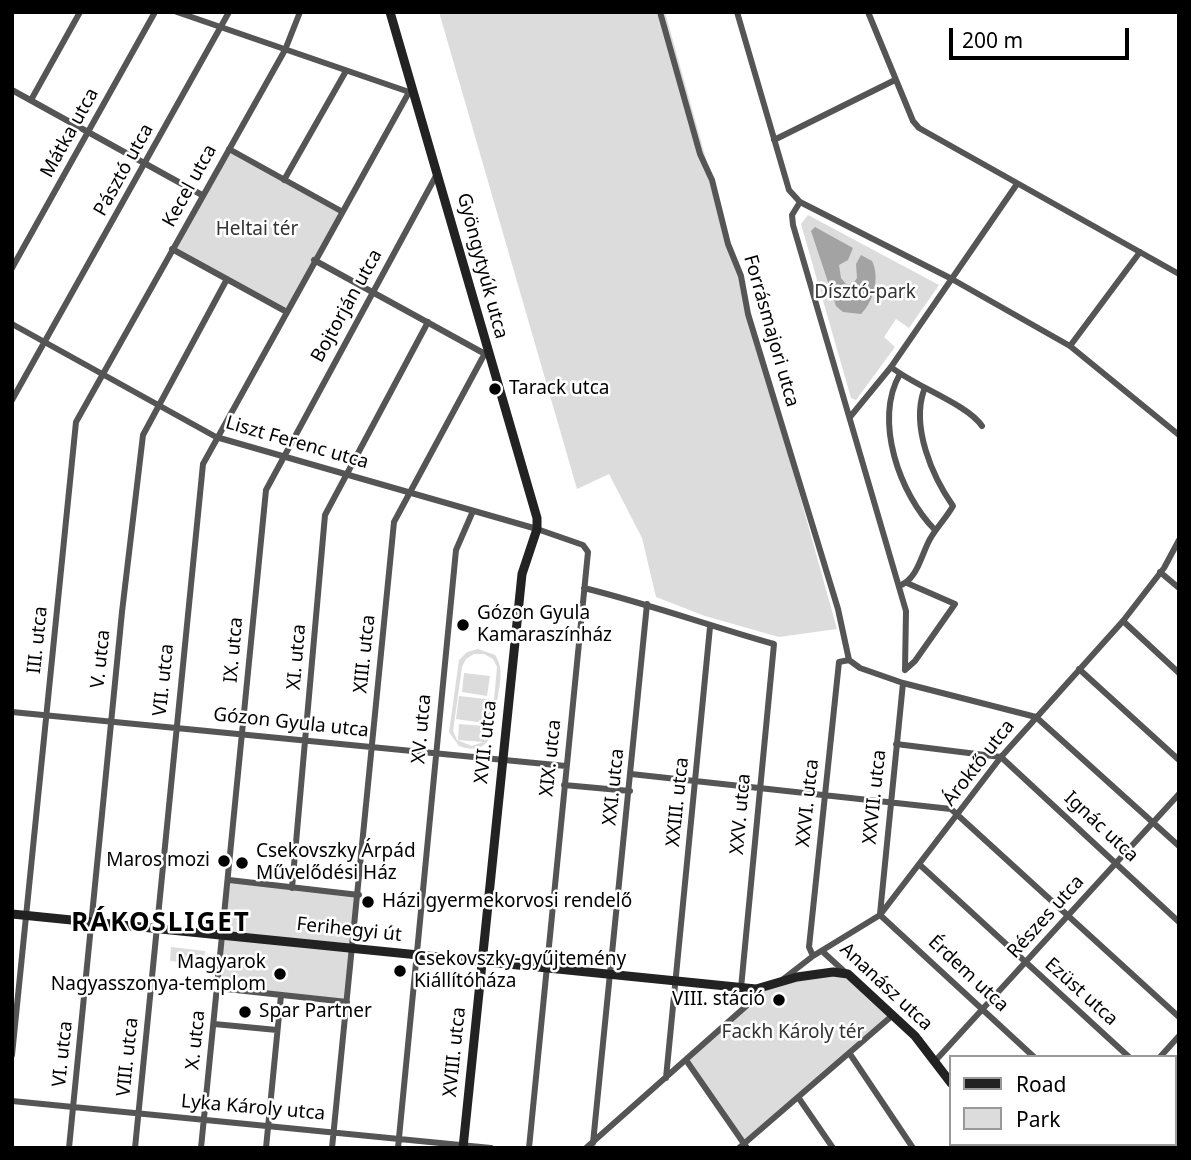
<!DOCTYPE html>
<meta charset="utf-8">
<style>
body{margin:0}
#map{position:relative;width:1191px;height:1160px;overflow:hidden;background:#fff;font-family:"Noto Sans",sans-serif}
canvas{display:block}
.frame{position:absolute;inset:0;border:14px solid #000;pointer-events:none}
.legend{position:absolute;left:949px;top:1055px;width:228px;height:91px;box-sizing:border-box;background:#fff;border:2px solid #999;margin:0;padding:9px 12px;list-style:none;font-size:21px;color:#000}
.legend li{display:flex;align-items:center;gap:14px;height:35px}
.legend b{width:35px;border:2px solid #999}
.scale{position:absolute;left:949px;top:28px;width:180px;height:32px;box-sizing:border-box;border:4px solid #000;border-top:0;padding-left:9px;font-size:21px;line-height:24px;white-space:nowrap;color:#000;-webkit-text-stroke:5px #fff;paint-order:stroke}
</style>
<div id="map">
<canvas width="1191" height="1160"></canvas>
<div class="frame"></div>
<ul class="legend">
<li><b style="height:9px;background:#222"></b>Road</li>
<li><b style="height:19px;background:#dcdcdc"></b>Park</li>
</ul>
<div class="scale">200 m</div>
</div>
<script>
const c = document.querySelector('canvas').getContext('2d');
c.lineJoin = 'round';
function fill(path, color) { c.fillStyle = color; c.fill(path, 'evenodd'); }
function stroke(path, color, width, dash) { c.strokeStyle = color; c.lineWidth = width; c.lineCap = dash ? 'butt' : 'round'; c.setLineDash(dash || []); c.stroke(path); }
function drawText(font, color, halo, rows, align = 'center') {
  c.font = font + ' "Noto Sans",sans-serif'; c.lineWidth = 5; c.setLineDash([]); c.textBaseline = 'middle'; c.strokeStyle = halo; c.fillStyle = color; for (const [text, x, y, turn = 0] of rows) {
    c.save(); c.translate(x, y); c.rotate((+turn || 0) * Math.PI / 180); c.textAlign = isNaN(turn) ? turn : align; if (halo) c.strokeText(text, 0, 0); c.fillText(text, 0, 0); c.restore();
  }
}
fill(new Path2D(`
 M439 12H665L837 629 779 637 705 616 656 597 642 538 609 474 577 489Z
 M229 149 341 211 285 311 172 249Z
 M808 215 939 285 909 328 896 319 884 337 895 347 856 400 851 398 801 224Z
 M478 649 495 655C505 669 499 687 497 703 495 727 492 758 459 746L449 732 459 660 467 652ZM474 654H484L493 659 497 667 494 700 459 696 456 719 491 724 484 741 485 726 459 724 458 740 483 742 472 746 457 740 453 731 462 667 466 659Z
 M464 673 490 676 487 696 462 692Z
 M229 880 359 895 347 1002 217 988Z
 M171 947 205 951 203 964 170 961Z
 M840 972 893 1015 744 1144 686 1060 753 1000 756 989Z`), '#dcdcdc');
fill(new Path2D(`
 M815 227 853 248 848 260 839 265 841 278 846 284H853L857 278 856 264 861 255 872 261C880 277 874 301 861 314L843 312 836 306 811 231Z`), '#a3a3a3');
stroke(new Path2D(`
 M177 12 412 93
 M660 12 700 154 712 180 728 244 741 276 748 314 838 609 849 660
 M737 12 789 190 800 202 950 278 1070 346 1179 435
 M868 12 913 121 919 128 1179 274
 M12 90 202 195
 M31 100 80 12
 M774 140 895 80
 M229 149 341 211
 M284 180 346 71
 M800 202 792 215 793 225 906 611 905 670
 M172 249 285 311
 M314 260 487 355
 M12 268 155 12
 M12 324 216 437 537 529 583 545 588 552 529 1148
 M1070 346 1140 252
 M891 367C916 387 967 404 982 426
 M900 374C873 420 900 495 935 530
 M12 400 229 12
 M850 417 891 367 1017 184
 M1160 572 1179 588
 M899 586C918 579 921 555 930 539 937 527 946 518 953 506 932 476 911 427 924 390
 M584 588C649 604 710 626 774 644L741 988
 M1123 621 1179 673
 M849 660 860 668 903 683 1036 717 1179 846
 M1079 669 1179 760
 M905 670 915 661 955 604 907 583
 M12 712 566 766
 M896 744 1001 757 1179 922
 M631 774 951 809 1179 1017
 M564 785 630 791
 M920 865 1129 1057
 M229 880 359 895
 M292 888 325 515 428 322
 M880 914 903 683
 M880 915 1034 1057
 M822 951 846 973
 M813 956 809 947 839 662 849 660
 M782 980 813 956 880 915 1001 757 1123 621 1164 568 1179 540
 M217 988 347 1002
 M214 1024 277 1030
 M850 1054 913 1148
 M12 1055 76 422 285 50 300 12
 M1160 1057 1179 1036
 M686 1060 747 1148
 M936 1060 1179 794
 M666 1078 710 627
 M798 1097 833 1148
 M1175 1099 1179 1102
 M12 1101 491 1148
 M593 1143 647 604
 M1130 1144 1134 1148
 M69 1148 122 612 143 435 227 279
 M135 1148 203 464 408 94
 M201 1148 266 490 437 174
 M266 1148 281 995
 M332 1148 394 522 484 355
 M398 1148 456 550 473 511
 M586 1148 753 1000 756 989
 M739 1148 893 1015
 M1078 1148 1081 1144`), '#555', 6);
stroke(new Path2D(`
 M390 12 537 518V529L522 574 463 1148
 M12 914 756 989 797 977 833 972 848 974 915 1036 951 1083
 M993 1144 995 1148`), '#222', 9);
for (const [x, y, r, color] of [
 [495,389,7,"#000"],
 [463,625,7,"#000"],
 [224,861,7,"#000"],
 [242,863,7,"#000"],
 [368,902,7,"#000"],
 [400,971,7,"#000"],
 [280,974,7,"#000"],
 [779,1000,7,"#000"],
 [245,1012,7,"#000"]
]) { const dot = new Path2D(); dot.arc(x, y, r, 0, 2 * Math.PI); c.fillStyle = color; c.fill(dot); stroke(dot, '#fff', 2.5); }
drawText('19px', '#000', '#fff', [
 ["Mátka utca",70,133,-61],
 ["Pásztó utca",124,170,-61],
 ["Kecel utca",190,186,-61],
 ["Gyöngytyúk utca",482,266,75],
 ["Bojtorján utca",347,306,-61],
 ["Forrásmajori utca",771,331,74],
 ["Liszt Ferenc utca",297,443,16],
 ["III. utca",38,640,-84],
 ["IX. utca",234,650,-85],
 ["XIII. utca",365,654,-84],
 ["XI. utca",297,657,-85],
 ["V. utca",101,659,-84],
 ["VII. utca",164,680,-84],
 ["Gózon Gyula utca",291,723,6],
 ["XV. utca",422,729,-85],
 ["XVII. utca",486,742,-84],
 ["XIX. utca",551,758,-84],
 ["Ároktő utca",979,763,-52],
 ["XXI. utca",614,787,-84],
 ["XXVII. utca",875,797,-84],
 ["XXIII. utca",678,802,-84],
 ["XXVI. utca",808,803,-84],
 ["XXV. utca",741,814,-85],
 ["Ignác utca",1101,827,43],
 ["Részes utca",1046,917,-48],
 ["Ferihegyi út",349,930,6],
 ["Érdem utca",968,974,43],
 ["Ananász utca",886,987,43],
 ["Ezüst utca",1081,992,42],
 ["X. utca",196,1040,-84],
 ["XVIII. utca",455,1052,-84],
 ["VI. utca",63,1054,-84],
 ["VIII. utca",128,1057,-84],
 ["Lyka Károly utca",253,1108,5]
]);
drawText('19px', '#333', '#fff', [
 ["Heltai tér",257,230],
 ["Dísztó-park",865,293],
 ["Fackh Károly tér",793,1033]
]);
drawText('19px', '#000', '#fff', [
 ["Tarack utca",509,389],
 ["Gózon Gyula",477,614],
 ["Kamaraszínház",477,636],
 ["Csekovszky Árpád",256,852],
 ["Művelődési Ház",256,874],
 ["Maros mozi",210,861,"right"],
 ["Házi gyermekorvosi rendelő",382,902],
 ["Csekovszky-gyűjtemény",414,960],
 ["Kiállítóháza",414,982],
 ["Magyarok",266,963,"right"],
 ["Nagyasszonya-templom",266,985,"right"],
 ["VIII. stáció",765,1000,"right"],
 ["Spar Partner",259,1012]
], 'left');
c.letterSpacing = '2px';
drawText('bold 26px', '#000', '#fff', [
 ["RÁKOSLIGET",161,924]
]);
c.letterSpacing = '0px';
</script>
